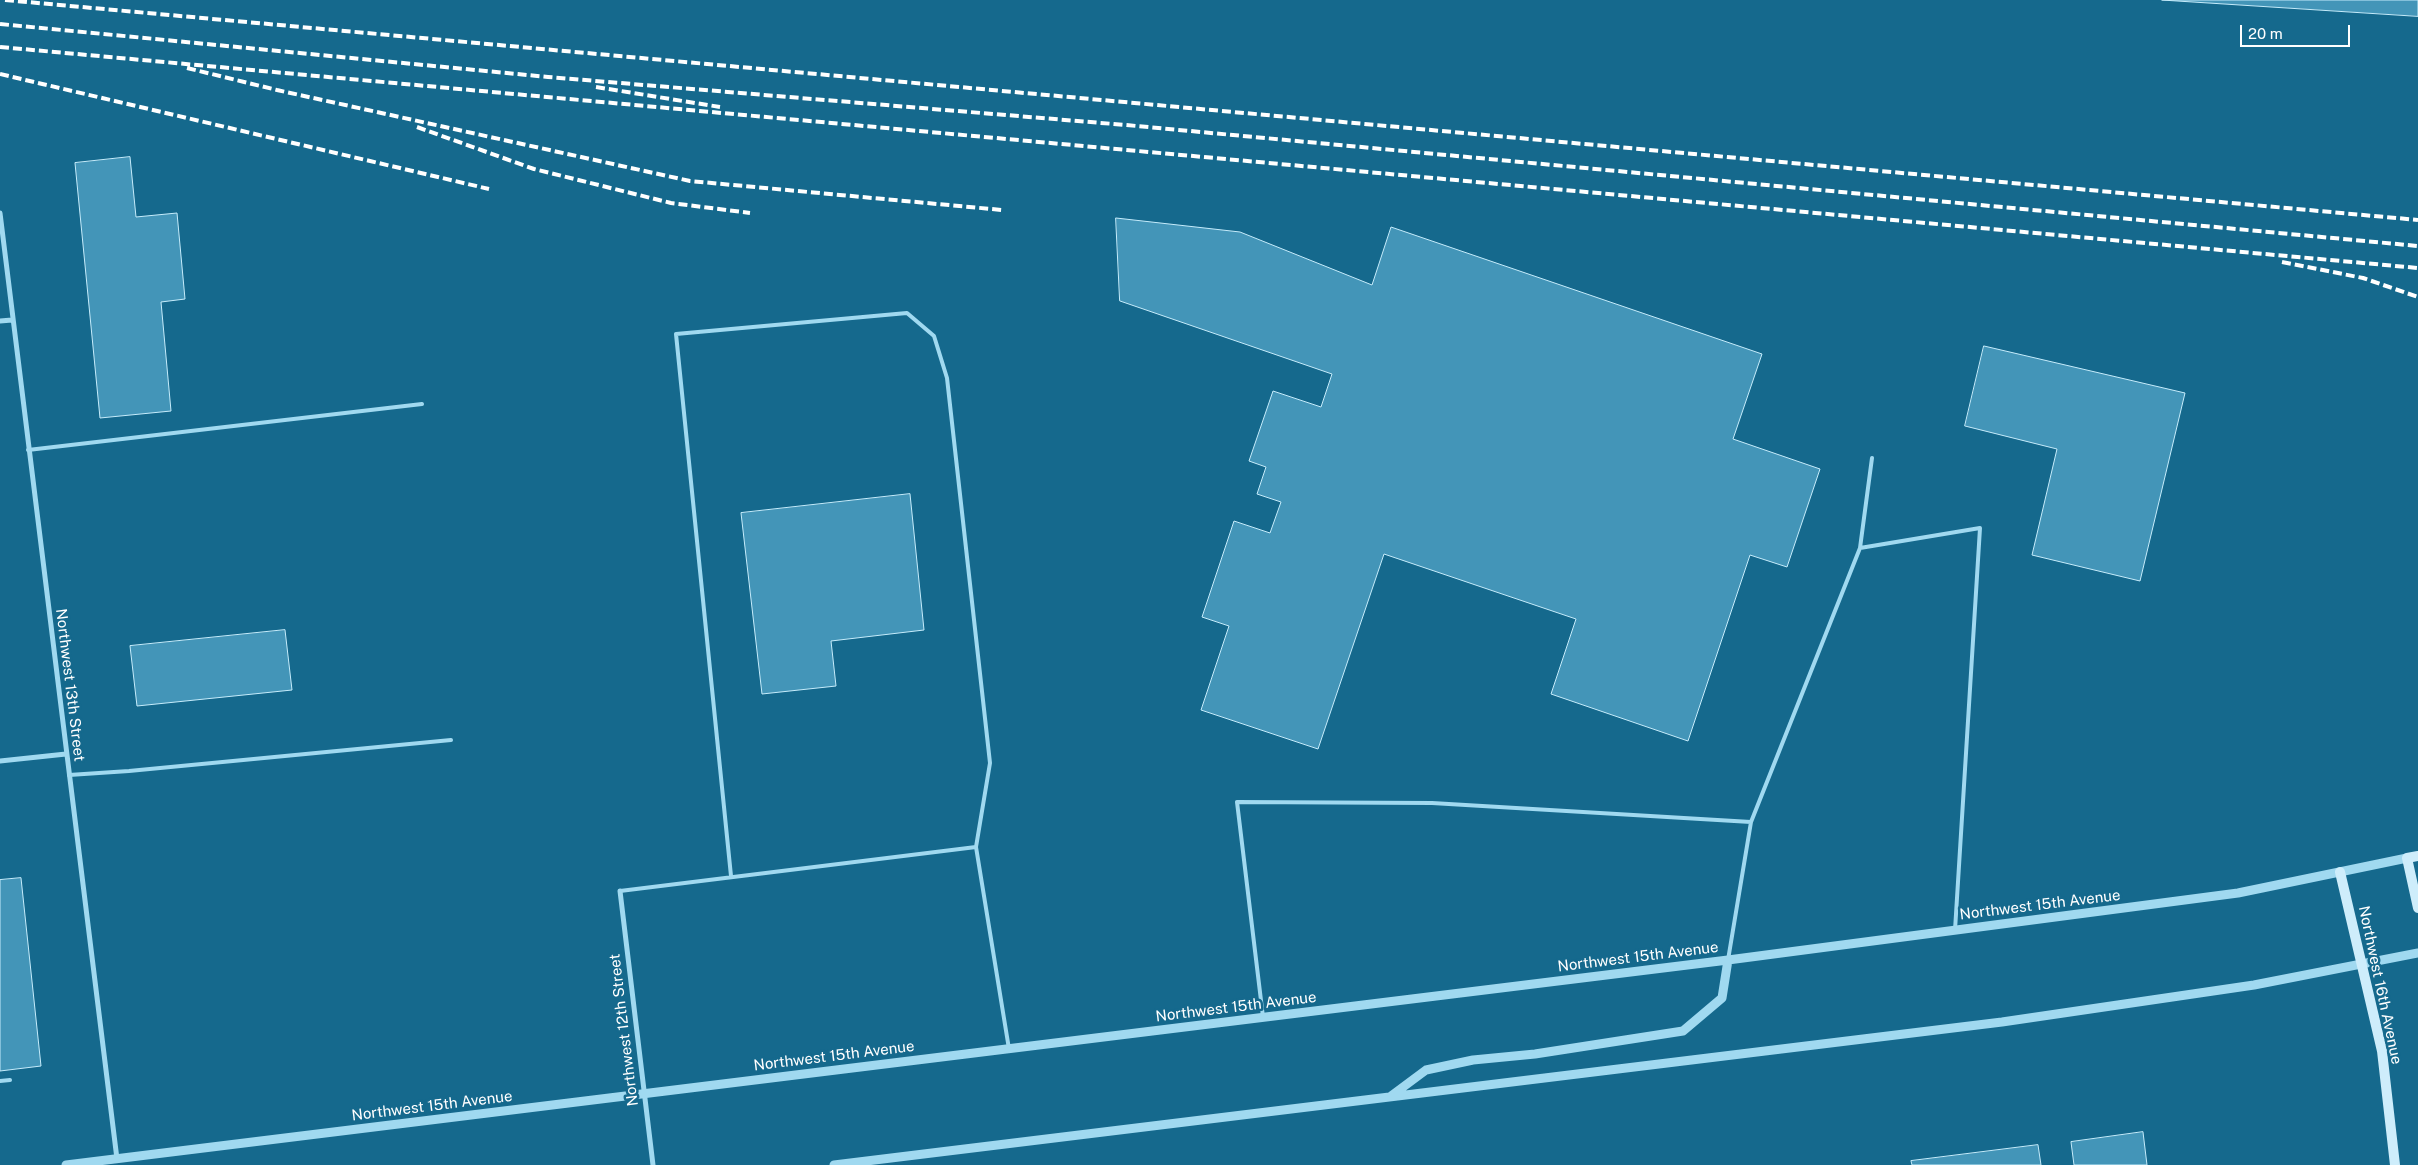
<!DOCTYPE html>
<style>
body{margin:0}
#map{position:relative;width:2418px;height:1165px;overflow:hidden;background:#15698d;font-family:"Public Sans",sans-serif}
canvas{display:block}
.scale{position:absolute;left:2240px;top:25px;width:110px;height:22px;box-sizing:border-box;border:2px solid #fff;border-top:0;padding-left:6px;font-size:15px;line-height:18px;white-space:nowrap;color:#fff;-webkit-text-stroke:4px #15698d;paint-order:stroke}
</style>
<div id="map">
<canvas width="2418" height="1165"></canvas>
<div class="scale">20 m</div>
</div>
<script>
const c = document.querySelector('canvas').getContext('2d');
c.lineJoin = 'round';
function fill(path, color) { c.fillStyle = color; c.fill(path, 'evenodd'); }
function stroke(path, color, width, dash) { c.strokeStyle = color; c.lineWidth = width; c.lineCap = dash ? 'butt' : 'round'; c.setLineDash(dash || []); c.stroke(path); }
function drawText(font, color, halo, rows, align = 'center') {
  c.font = font + ' "Public Sans",sans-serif'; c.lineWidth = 5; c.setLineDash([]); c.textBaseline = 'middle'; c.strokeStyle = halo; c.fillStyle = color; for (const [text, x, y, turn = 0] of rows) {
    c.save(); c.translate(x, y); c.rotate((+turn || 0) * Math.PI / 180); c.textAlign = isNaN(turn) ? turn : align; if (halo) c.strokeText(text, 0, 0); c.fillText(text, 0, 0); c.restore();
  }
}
const building = new Path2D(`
 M2162 0H2418V16Z
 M130 157 136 217 177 213 185 299 161 302 171 411 100 418 75 163Z
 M1116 218 1240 232 1372 285 1391 227 1762 354 1733 439 1820 469 1787 567 1750 555 1688 741 1551 694 1576 619 1384 554 1318 749 1201 710 1229 626 1202 617 1234 521 1270 533 1281 502 1257 494 1266 467 1249 461 1273 391 1321 407 1332 374 1120 301Z
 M1984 346 2185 393 2140 581 2032 555 2057 449 1965 426Z
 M910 494 924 630 831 641 836 686 762 694 741 513Z
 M285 630 292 690 137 706 130 646Z
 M21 878 41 1066 0 1071V880Z
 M2143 1132 2147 1165H2074L2071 1142Z
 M2038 1145 2041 1165H1912L1911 1161Z`);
fill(building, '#4395b8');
stroke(building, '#c6ecfb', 1);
stroke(new Path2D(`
 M28 450 422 404
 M1860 548 1980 528 1955 930
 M69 775 129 771 451 740
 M731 876 676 334 907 313 934 336 947 378 990 763 976 847 1009 1049
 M620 891 976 847
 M1728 960 1751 822 1860 548 1872 458
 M1263 1017 1237 802 1432 803 1751 822
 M0 1081 10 1080`), '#a0d9f0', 4);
stroke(new Path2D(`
 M0 213 117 1159
 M0 321 12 320
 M0 761 66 754
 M620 891 653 1165`), '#a0d9f0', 5);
stroke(new Path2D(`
 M1391 1096 1426 1070 1473 1060 1535 1054 1683 1031 1722 998 1728 960
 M66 1165 1728 960 2238 893 2407 858
 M834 1165 2002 1022 2254 985 2418 953`), '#a0d9f0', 9);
stroke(new Path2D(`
 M2418 856 2407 858 2418 908
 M2340 872 2382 1051 2395 1165`), '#ceedfb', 10);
stroke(new Path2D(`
 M5 0 2418 220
 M0 24 548 77 1126 125 2418 246
 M0 47 2418 268
 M187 68 277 90 690 181 1002 210
 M0 74 489 189
 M596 87 720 107
 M417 127 534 169 671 203 750 213
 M2282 262 2363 278 2418 297`), '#fff', 4, [9, 4]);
drawText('15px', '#fff', '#15698d', [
 ["Northwest 13th Street",70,685,83],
 ["Northwest 15th Avenue",2040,905,-7],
 ["Northwest 15th Avenue",1638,957,-7],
 ["Northwest 16th Avenue",2380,985,78],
 ["Northwest 15th Avenue",1236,1007,-7],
 ["Northwest 12th Street",624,1030,-97],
 ["Northwest 15th Avenue",834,1056,-7],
 ["Northwest 15th Avenue",432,1106,-7]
]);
</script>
